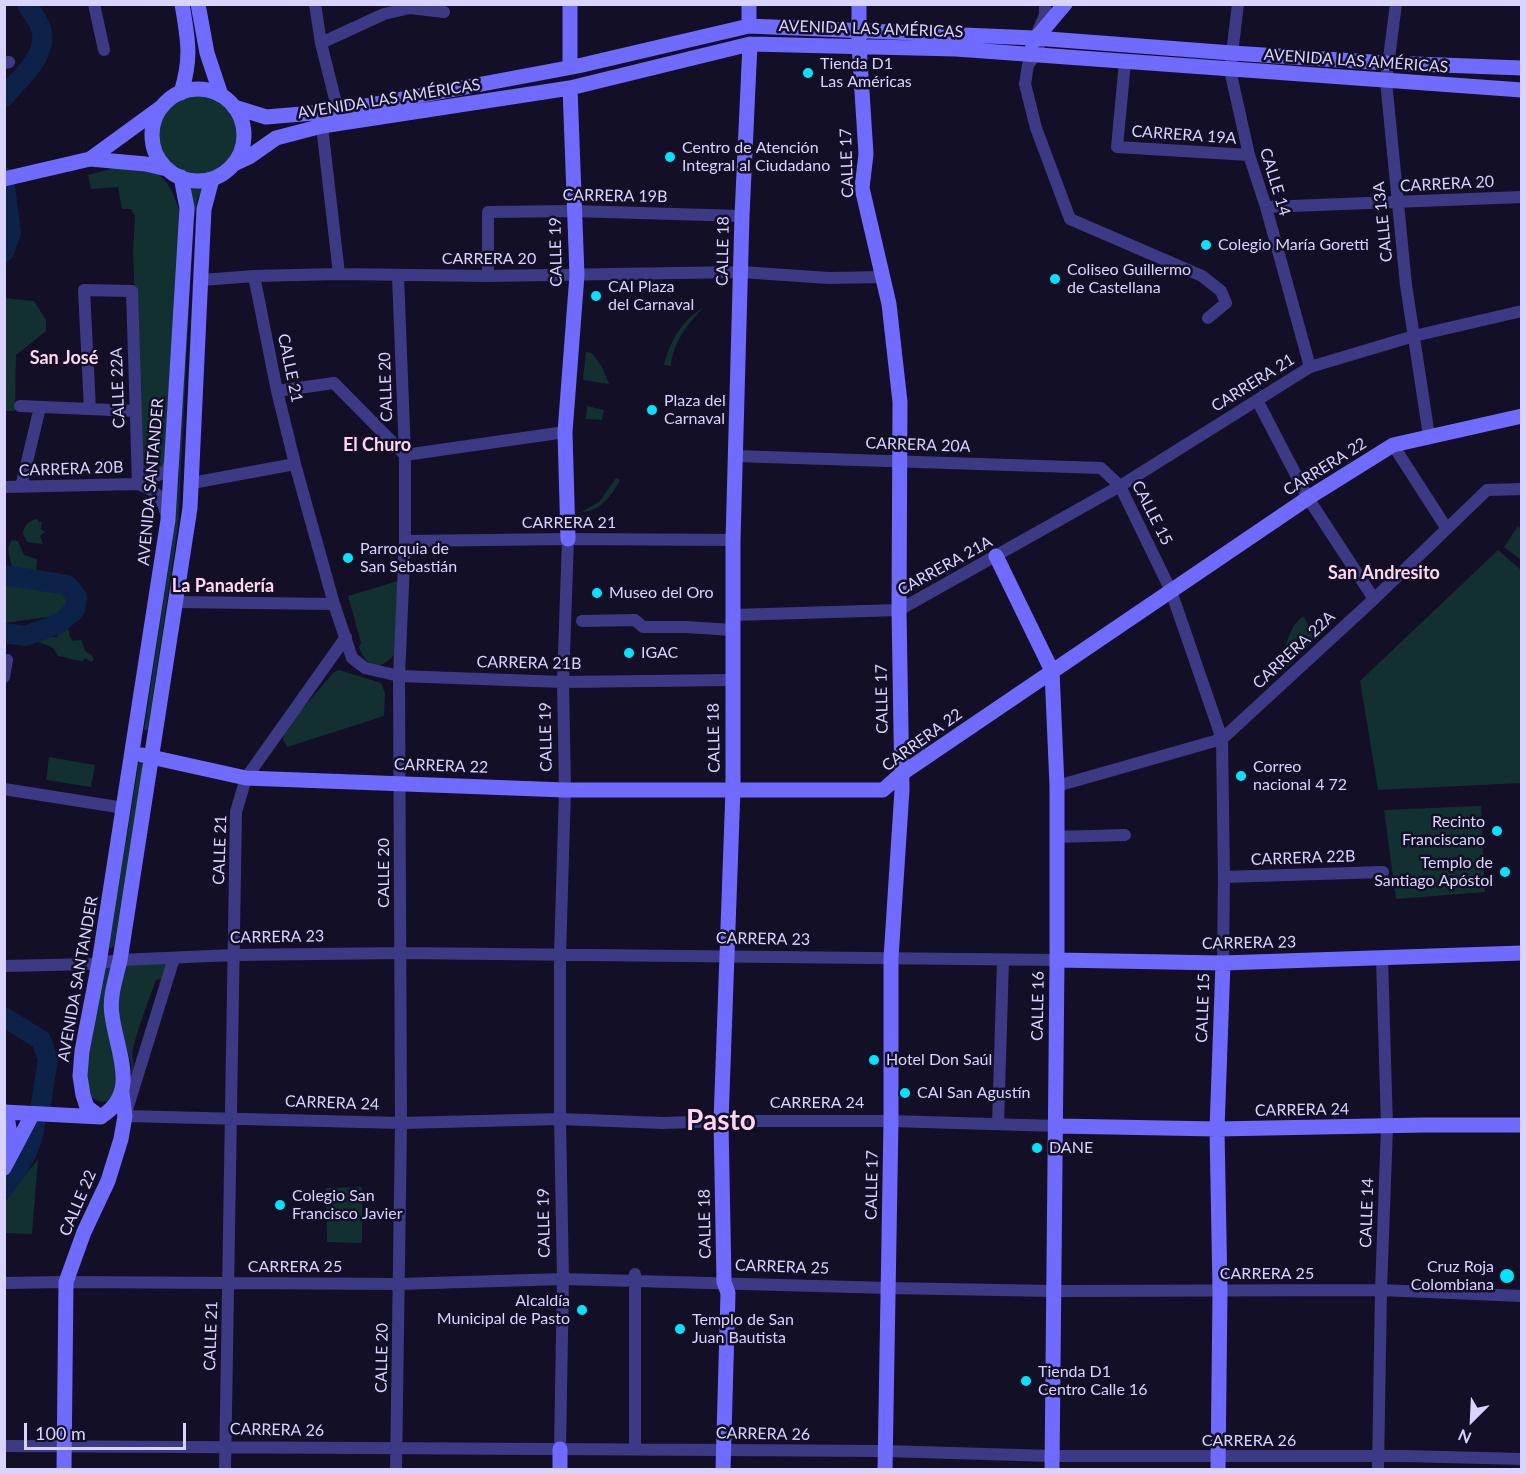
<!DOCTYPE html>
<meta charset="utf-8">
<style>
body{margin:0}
#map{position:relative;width:1526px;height:1474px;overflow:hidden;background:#130f26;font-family:Lato,sans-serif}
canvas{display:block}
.frame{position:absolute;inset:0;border:6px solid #d9d4ff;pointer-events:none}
.north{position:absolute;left:1442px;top:1390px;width:60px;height:60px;-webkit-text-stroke:4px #130f26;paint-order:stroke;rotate:204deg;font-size:16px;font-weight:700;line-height:24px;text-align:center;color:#d9d4ff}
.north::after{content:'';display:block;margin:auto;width:21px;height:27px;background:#d9d4ff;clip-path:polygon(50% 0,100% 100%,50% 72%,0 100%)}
.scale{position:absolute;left:24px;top:1423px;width:162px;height:27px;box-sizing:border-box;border:3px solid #d9d4ff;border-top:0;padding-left:8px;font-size:18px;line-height:21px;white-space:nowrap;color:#d9d4ff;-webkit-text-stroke:4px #130f26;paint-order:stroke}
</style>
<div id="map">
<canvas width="1526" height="1474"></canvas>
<div class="frame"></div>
<div class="north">N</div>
<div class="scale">100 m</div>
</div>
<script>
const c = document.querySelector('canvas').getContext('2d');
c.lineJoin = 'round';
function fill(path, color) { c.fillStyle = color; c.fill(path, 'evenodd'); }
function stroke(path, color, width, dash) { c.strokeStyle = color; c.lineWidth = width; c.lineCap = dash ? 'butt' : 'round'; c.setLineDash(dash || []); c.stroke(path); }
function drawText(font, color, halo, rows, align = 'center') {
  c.font = font + ' Lato,sans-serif'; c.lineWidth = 5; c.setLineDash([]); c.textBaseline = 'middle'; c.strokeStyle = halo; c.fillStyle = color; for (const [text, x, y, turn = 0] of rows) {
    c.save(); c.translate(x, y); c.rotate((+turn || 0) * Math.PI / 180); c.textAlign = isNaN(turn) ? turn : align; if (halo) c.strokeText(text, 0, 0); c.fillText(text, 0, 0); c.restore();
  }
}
fill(new Path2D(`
 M154 135a44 44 0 1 1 88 0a44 44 0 1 1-88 0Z
 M114 168C157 169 165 168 180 212L164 470 143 477 133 254 135 216 131 209H122L118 187 91 189 88 175Z
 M184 186 206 188 198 197 193 225 178 526 148 729 146 731 144 729 175 525 179 480Z
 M4 298 34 301 46 320V331L16 355 15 411H5Z
 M703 308C687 325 673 342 671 366L664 365C670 341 682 320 703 308Z
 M586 352 592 353 602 367 609 384 583 380Z
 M587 406 604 410 602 420 586 419Z
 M616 478 620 480C612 495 601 511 582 512L600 501Z
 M37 519 39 522H42L41 529 45 532 40 536 43 544 27 542 23 534C24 525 28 521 37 519Z
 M1518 526 1521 529V560L1504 547Z
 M12 540 18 541 24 555 37 559 36 570 33 575 12 569 8 548Z
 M1498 550 1521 570V783L1378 790 1360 681Z
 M398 581 394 655C379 672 366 667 359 647L361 643 348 596Z
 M5 583 64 591 70 597 65 609 54 616 5 623Z
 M1303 616 1316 636 1288 667 1278 658C1291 642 1286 630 1303 616Z
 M63 628 69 630V635L73 641 81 640 86 652 92 655 94 660 91 662 85 658 83 661C74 661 67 657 58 656L52 647 38 642 36 637H57L58 631Z
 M339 670 381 683 385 693 384 716 287 747 283 740 285 729 334 672Z
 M49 757 95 765 91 787 46 780Z
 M139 761H142V771L114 946 110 949 109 947Z
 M1481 806 1485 892 1396 899 1384 810Z
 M169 960 164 978 156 980C148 1002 139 1025 133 1048 131 1058 136 1067 132 1076L131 1063 117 1014 123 963Z
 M113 964 118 1083 111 1101C101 1103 97 1102 89 1095L87 1069 102 967Z
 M38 1159 32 1234 5 1233V1201Z
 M362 1187V1243L327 1242 326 1188Z`), '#12302f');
stroke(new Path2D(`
 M4 97C19 79 49 55 41 29 39 21 31 12 27 4
 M4 177 11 233 4 252
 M4 575 67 585 77 597 75 610 58 624 25 636 4 633
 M4 1017 41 1040 48 1059 41 1104
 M4 1188C19 1168 32 1149 35 1124`), '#0c2248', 20);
stroke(new Path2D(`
 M94 4 104 50
 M315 4 321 43 338 111
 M1238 4 1230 70 1249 155 1266 207 1310 367
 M1396 4 1386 81 1406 285 1429 436
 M1038 31 1045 15V4
 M321 43 384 14 410 8 444 12
 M1039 49 1028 65 1025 84 1036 128 1070 219 1202 276 1221 291 1226 303 1208 318
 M1125 62 1117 147 1249 155
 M4 63 9 62
 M322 126 339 274
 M1266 207 1522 197
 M254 276 277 391 295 464 334 604 352 658 365 668 399 676 563 682 731 680
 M488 276V212L573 211 742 216
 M202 280 254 276 339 274 488 276 741 272 829 278 884 277
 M277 391 334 383 405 455 565 432
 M1257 400 1308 498 1374 599
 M20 406 135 411
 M90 409 84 290 132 291 138 484
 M1393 445 1447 529
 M735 456 1101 468 1120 486 1171 591 1222 739 1224 877 1223 963
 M192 483 295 464
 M138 484C158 492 161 495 167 516
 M4 487 138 484 165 472 172 461
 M21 487 40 407
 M405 541 568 539 733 540
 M175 602 334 604
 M733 615 899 610 1120 486 1310 367 1414 336 1522 311
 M582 621 635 620 643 627H686L732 630
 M4 677 7 660
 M1057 786 1222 739 1374 599 1487 490 1522 489
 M4 789 124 808
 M1056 837 1125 835
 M1224 877 1383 872
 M174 958 125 1116 401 1123 560 1119 663 1123 721 1121H891L1057 1126
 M4 966 94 964 120 960 233 955 402 953 1057 960
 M998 1124 1003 960
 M4 1283 66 1282 399 1284 563 1279 889 1288 1054 1291 1381 1290 1522 1296
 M4 1446 723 1450 886 1451 1052 1456H1405L1522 1459
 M560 1449 563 1279 560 1119V955L565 790 563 682 568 539
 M635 1449V1274
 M225 1470 236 812 246 778 346 637
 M396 1470 401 1123 399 676 405 541V455L398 276
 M1378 1470 1381 1290 1387 1127 1382 958`), '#3d3a85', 12);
stroke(new Path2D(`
 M198 4 207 53 221 95
 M749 4V26
 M859 4V45L866 154 862 188 889 304 900 402 899 610 902 790 891 958V1121L885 1470
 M1032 43 1065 4
 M570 67V4
 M152 135a46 46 0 1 1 92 0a46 46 0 1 1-92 0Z
 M181 93C192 57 188 40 182 4
 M234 107 266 117 338 111 578 66 749 26 1035 38 1232 53 1387 63 1522 68
 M90 159 160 108
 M234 164 249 157 276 138 322 126 570 88 750 44 956 49 1522 90
 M181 177 187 208 168 520 99 963 82 1051 80 1076 83 1095 87 1107 100 1117C141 1094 116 1050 112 1015 109 997 116 978 120 960L190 508 204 209 212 179
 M4 179 90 159 146 164 167 169
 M568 539 565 432 577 275 570 88
 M996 556 1052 671 1057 786V960L1052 1470
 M142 755 246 778 565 790H883L901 774 1308 498 1393 445 1522 416
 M1057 960 1223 963 1522 953
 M4 1112 101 1117
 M6 1112 9 1128 8 1156
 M1057 1126 1217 1129 1424 1125H1522
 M4 1168 32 1115
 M64 1470 66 1282 84 1232 108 1181 121 1139 125 1116 122 1093
 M560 1470V1449
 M723 1470 728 1293 724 1282 721 1121 733 789V540L742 216 750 44
 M1218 1470 1220 1291 1217 1129 1223 963`), '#6f6bff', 15);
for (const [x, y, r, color] of [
 [808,73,6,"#00e5ff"],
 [670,157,6,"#00e5ff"],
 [1206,245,6,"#00e5ff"],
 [1055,279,6,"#00e5ff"],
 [596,296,6,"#00e5ff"],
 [652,410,6,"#00e5ff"],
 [348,558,6,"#00e5ff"],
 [597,593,6,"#00e5ff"],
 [629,653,6,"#00e5ff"],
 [1241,776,6,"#00e5ff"],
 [1497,831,6,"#00e5ff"],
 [1505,872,6,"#00e5ff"],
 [874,1060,6,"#00e5ff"],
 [905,1093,6,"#00e5ff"],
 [1037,1148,6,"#00e5ff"],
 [280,1205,6,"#00e5ff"],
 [1507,1276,8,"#00e5ff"],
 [582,1310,6,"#00e5ff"],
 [680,1329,6,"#00e5ff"],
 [1026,1381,6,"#00e5ff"]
]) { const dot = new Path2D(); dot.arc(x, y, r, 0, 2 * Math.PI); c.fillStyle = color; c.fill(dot); stroke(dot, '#130f26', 2); }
drawText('16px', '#d9d4ff', '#130f26', [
 ["AVENIDA LAS AMÉRICAS",871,29,2],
 ["AVENIDA LAS AMÉRICAS",1356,61,4],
 ["AVENIDA LAS AMÉRICAS",389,99,-9],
 ["CARRERA 19A",1184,135,4],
 ["CALLE 17",847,163,-92],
 ["CALLE 14",1275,182,73],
 ["CARRERA 20",1447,184,-3],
 ["CARRERA 19B",615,196,1],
 ["CALLE 13A",1383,222,-96],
 ["CALLE 18",723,251,-89],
 ["CALLE 19",556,252,-91],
 ["CARRERA 20",489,259],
 ["CALLE 21",290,368,78],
 ["CARRERA 21",1253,383,-32],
 ["CALLE 20",386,387,-92],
 ["CALLE 22A",118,388,-92],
 ["CARRERA 20A",918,445,2],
 ["CARRERA 22",1325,467,-32],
 ["CARRERA 20B",71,469,-2],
 ["AVENIDA SANTANDER",151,482,-85],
 ["CALLE 15",1152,513,63],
 ["CARRERA 21",569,523],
 ["CARRERA 21A",945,566,-29],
 ["CARRERA 22A",1294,650,-43],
 ["CARRERA 21B",529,663,1],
 ["CALLE 17",882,699,-91],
 ["CALLE 19",546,737,-91],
 ["CALLE 18",714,738,-91],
 ["CARRERA 22",922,740,-36],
 ["CARRERA 22",441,766,2],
 ["CALLE 21",220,850,-88],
 ["CARRERA 22B",1303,858,-2],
 ["CALLE 20",384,873,-90],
 ["CARRERA 23",277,937,-1],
 ["CARRERA 23",763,939,1],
 ["CARRERA 23",1249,943,-1],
 ["AVENIDA SANTANDER",78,979,-80],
 ["CALLE 16",1038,1006,-89],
 ["CALLE 15",1203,1008,-88],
 ["CARRERA 24",332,1103,2],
 ["CARRERA 24",817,1103],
 ["CARRERA 24",1302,1110,-1],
 ["CALLE 17",872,1185,-89],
 ["CALLE 22",78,1203,-67],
 ["CALLE 14",1367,1213,-88],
 ["CALLE 19",544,1223,-91],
 ["CALLE 18",705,1224,-91],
 ["CARRERA 25",295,1267],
 ["CARRERA 25",782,1267,2],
 ["CARRERA 25",1267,1274],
 ["CALLE 21",211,1336,-88],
 ["CALLE 20",382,1358,-89],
 ["CARRERA 26",277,1430,1],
 ["CARRERA 26",763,1434,1],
 ["CARRERA 26",1249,1441]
]);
drawText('16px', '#d9d4ff', '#130f26', [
 ["Tienda D1",820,64],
 ["Las Américas",820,82],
 ["Centro de Atención",682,148],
 ["Integral al Ciudadano",682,166],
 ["Colegio María Goretti",1218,245],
 ["Coliseo Guillermo",1067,270],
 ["de Castellana",1067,288],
 ["CAI Plaza",608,287],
 ["del Carnaval",608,305],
 ["Plaza del",664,401],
 ["Carnaval",664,419],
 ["Parroquia de",360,549],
 ["San Sebastián",360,567],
 ["Museo del Oro",609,593],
 ["IGAC",641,653],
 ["Correo",1253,767],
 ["nacional 4 72",1253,785],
 ["Recinto",1485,822,"right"],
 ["Franciscano",1485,840,"right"],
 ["Templo de",1493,863,"right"],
 ["Santiago Apóstol",1493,881,"right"],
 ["Hotel Don Saúl",886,1060],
 ["CAI San Agustín",917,1093],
 ["DANE",1049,1148],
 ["Colegio San",292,1196],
 ["Francisco Javier",292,1214],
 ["Cruz Roja",1494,1267,"right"],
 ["Colombiana",1494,1285,"right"],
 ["Alcaldía",570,1301,"right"],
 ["Municipal de Pasto",570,1319,"right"],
 ["Templo de San",692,1320],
 ["Juan Bautista",692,1338],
 ["Tienda D1",1038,1372],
 ["Centro Calle 16",1038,1390]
], 'left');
drawText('bold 18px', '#ffd6f0', '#130f26', [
 ["San José",64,358],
 ["El Churo",377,445],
 ["San Andresito",1384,573],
 ["La Panadería",223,586]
]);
drawText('bold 28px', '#ffd6f0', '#130f26', [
 ["Pasto",721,1121]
]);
</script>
